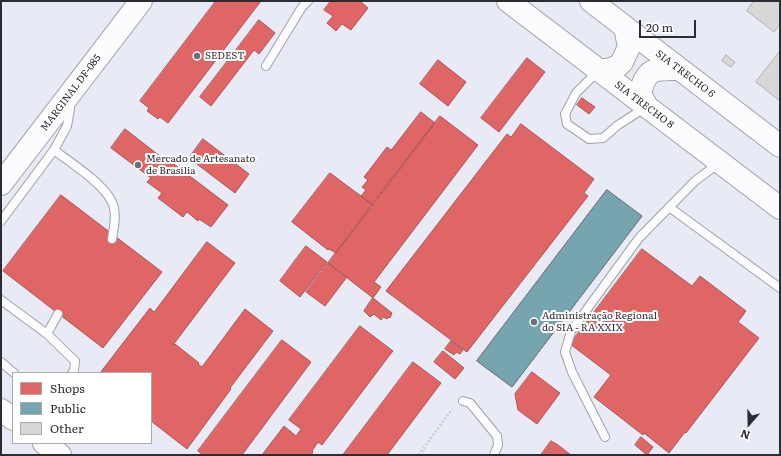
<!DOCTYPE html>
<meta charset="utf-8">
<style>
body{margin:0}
#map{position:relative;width:781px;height:456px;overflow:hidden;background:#e8eaf5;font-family:Literata,serif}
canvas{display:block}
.frame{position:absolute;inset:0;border:2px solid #2c2d34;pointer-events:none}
.legend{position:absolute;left:12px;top:372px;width:140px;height:72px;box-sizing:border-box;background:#fff;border:1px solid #ababae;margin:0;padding:5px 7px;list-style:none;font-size:12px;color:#2c2d34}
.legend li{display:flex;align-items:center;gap:8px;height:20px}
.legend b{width:20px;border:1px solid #ababae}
.north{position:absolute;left:729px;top:404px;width:40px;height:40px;-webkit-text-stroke:3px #fff;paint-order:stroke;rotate:200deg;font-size:11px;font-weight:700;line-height:16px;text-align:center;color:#2c2d34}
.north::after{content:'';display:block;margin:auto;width:14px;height:18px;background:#2c2d34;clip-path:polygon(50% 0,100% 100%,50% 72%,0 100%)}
.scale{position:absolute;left:639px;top:20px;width:57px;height:18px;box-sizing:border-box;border:2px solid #2c2d34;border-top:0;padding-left:5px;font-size:12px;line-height:14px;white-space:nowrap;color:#2c2d34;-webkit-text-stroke:3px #fff;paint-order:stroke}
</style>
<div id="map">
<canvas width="781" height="456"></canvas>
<div class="frame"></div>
<ul class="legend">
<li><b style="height:11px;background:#e06666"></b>Shops</li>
<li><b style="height:11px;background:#76a5af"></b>Public</li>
<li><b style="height:11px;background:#d7d7d8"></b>Other</li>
</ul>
<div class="north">N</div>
<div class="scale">20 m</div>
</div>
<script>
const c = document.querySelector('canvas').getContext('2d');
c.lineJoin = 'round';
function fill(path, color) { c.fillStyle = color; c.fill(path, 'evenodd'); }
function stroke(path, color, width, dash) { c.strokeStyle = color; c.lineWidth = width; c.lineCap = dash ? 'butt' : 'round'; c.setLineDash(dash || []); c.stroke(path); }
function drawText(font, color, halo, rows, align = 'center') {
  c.font = font + ' Literata,serif'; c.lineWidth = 4; c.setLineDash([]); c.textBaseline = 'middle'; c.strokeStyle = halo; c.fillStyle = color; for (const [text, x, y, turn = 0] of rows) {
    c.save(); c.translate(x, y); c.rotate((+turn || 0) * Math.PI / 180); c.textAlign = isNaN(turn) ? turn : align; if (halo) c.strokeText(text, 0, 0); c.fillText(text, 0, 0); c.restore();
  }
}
const shops = new Path2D(`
 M216 1H261L168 123 160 117 158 119 147 111 149 108 140 101Z
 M331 1H360L368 8 351 30 342 24 336 31 327 23 333 16 324 10Z
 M259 20 275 33 259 54 254 50 211 106 200 97Z
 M527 58 545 72 499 132 481 118Z
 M438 60 466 82 448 106 420 84Z
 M582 98 595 107 589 114 577 105Z
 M421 112 435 123 373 205 361 196 366 190 362 187 368 180 364 177 387 147 391 150Z
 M440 116 478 145 374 282 381 287 373 298 328 263Z
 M521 124 594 179 584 193 588 196 467 352 386 291 507 134 511 137Z
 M125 129 165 160 166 158 228 205 211 227 199 219 198 221 187 212 183 217 158 198 162 193 147 182 151 178 111 148Z
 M203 139 249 174 235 193 189 158Z
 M330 173 373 205 336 253 329 249 328 250 292 222Z
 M607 190 642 216 512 387 477 361Z
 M61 195 162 272 103 348 3 271Z
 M207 242 235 263 173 345H174L175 344 199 363 198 364 202 367 245 309 273 331 230 388 231 389 187 449 151 421V373H100L150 308 154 312Z
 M306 246 327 262 300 297 280 281Z
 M642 249 692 286 700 276 746 311 738 322 759 338 686 433 685 432 669 453 644 433 643 435 594 397 611 375 570 344Z
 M328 263 347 277 325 306 306 292Z
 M373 298 392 313 390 318 389 317 387 319 383 317 381 320 374 314 370 317 364 311Z
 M360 326 393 351 389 356 322 445 318 442 312 451 313 452 311 455H262L284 426 296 436 301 429 289 420Z
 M282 340 311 362 242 455H203L198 451Z
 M451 341 463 350 460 354 456 352 454 355 445 349Z
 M443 351 464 368 455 379 434 362Z
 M413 362 441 383 387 455H343Z
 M532 372 560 393 537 424 518 410 515 394Z
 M641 437 653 447 647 455 635 445Z
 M551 441 558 445 571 455H541Z`);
fill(shops, '#e06666');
stroke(shops, '#aa5557', 1);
const public = new Path2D(`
 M607 190 642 216 512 387 477 361Z`);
fill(public, '#76a5af');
stroke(public, '#60818a', 1);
const building = new Path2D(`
 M754 1H780V24L774 32 747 11Z
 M780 51V101L756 82Z
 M726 55 735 62 731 67 722 61Z`);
fill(building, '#d7d7d8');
stroke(building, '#b2b2b3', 1);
const lane = new Path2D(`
 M266 66 302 7 308 1
 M598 71 576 93 565 114 567 124 589 139 603 138 618 125 646 107
 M54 150C71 163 103 183 112 202 117 213 114 228 112 239
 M669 207 780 288
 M1 221 54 150 67 126 70 109 69 101
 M1 300 47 334 75 361 74 371 72 373
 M47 334 58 314
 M1 362 14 373
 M463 401 470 403 497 436 498 445 494 455
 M605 437 572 372 565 352 571 331 639 238 695 181 719 163`);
const secondary = new Path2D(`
 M508 1 780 208
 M591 1 780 146
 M599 71 611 69 618 66 622 62 629 47 625 27
 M647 107 640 94C646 67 655 69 679 69
 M1 184 141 1
 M1 410 13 419
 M44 443 60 455`);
stroke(lane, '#a0a2aa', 10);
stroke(secondary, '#a0a2aa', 24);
stroke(new Path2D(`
 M419 455 452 409`), '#cbccd0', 2.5, [2, 2]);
stroke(lane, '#fcfcfe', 8);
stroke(secondary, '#fcfcfe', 22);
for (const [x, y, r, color] of [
 [197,56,4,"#6e6f78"],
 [138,165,4,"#6e6f78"],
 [534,322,4,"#6e6f78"]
]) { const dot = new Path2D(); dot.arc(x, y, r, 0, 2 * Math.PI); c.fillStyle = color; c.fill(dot); stroke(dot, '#fff', 1.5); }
drawText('10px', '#2c2d34', '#fff', [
 ["SEDEST",205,56],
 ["Mercado de Artesanato",146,159],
 ["de Brasília",146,171],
 ["Administração Regional",542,316],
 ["do SIA - RA XXIX",542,328]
], 'left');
drawText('10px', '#2c2d34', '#fff', [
 ["SIA TRECHO 6",685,74,37],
 ["MARGINAL DF-085",71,93,-53],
 ["SIA TRECHO 8",644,105,37]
]);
</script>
